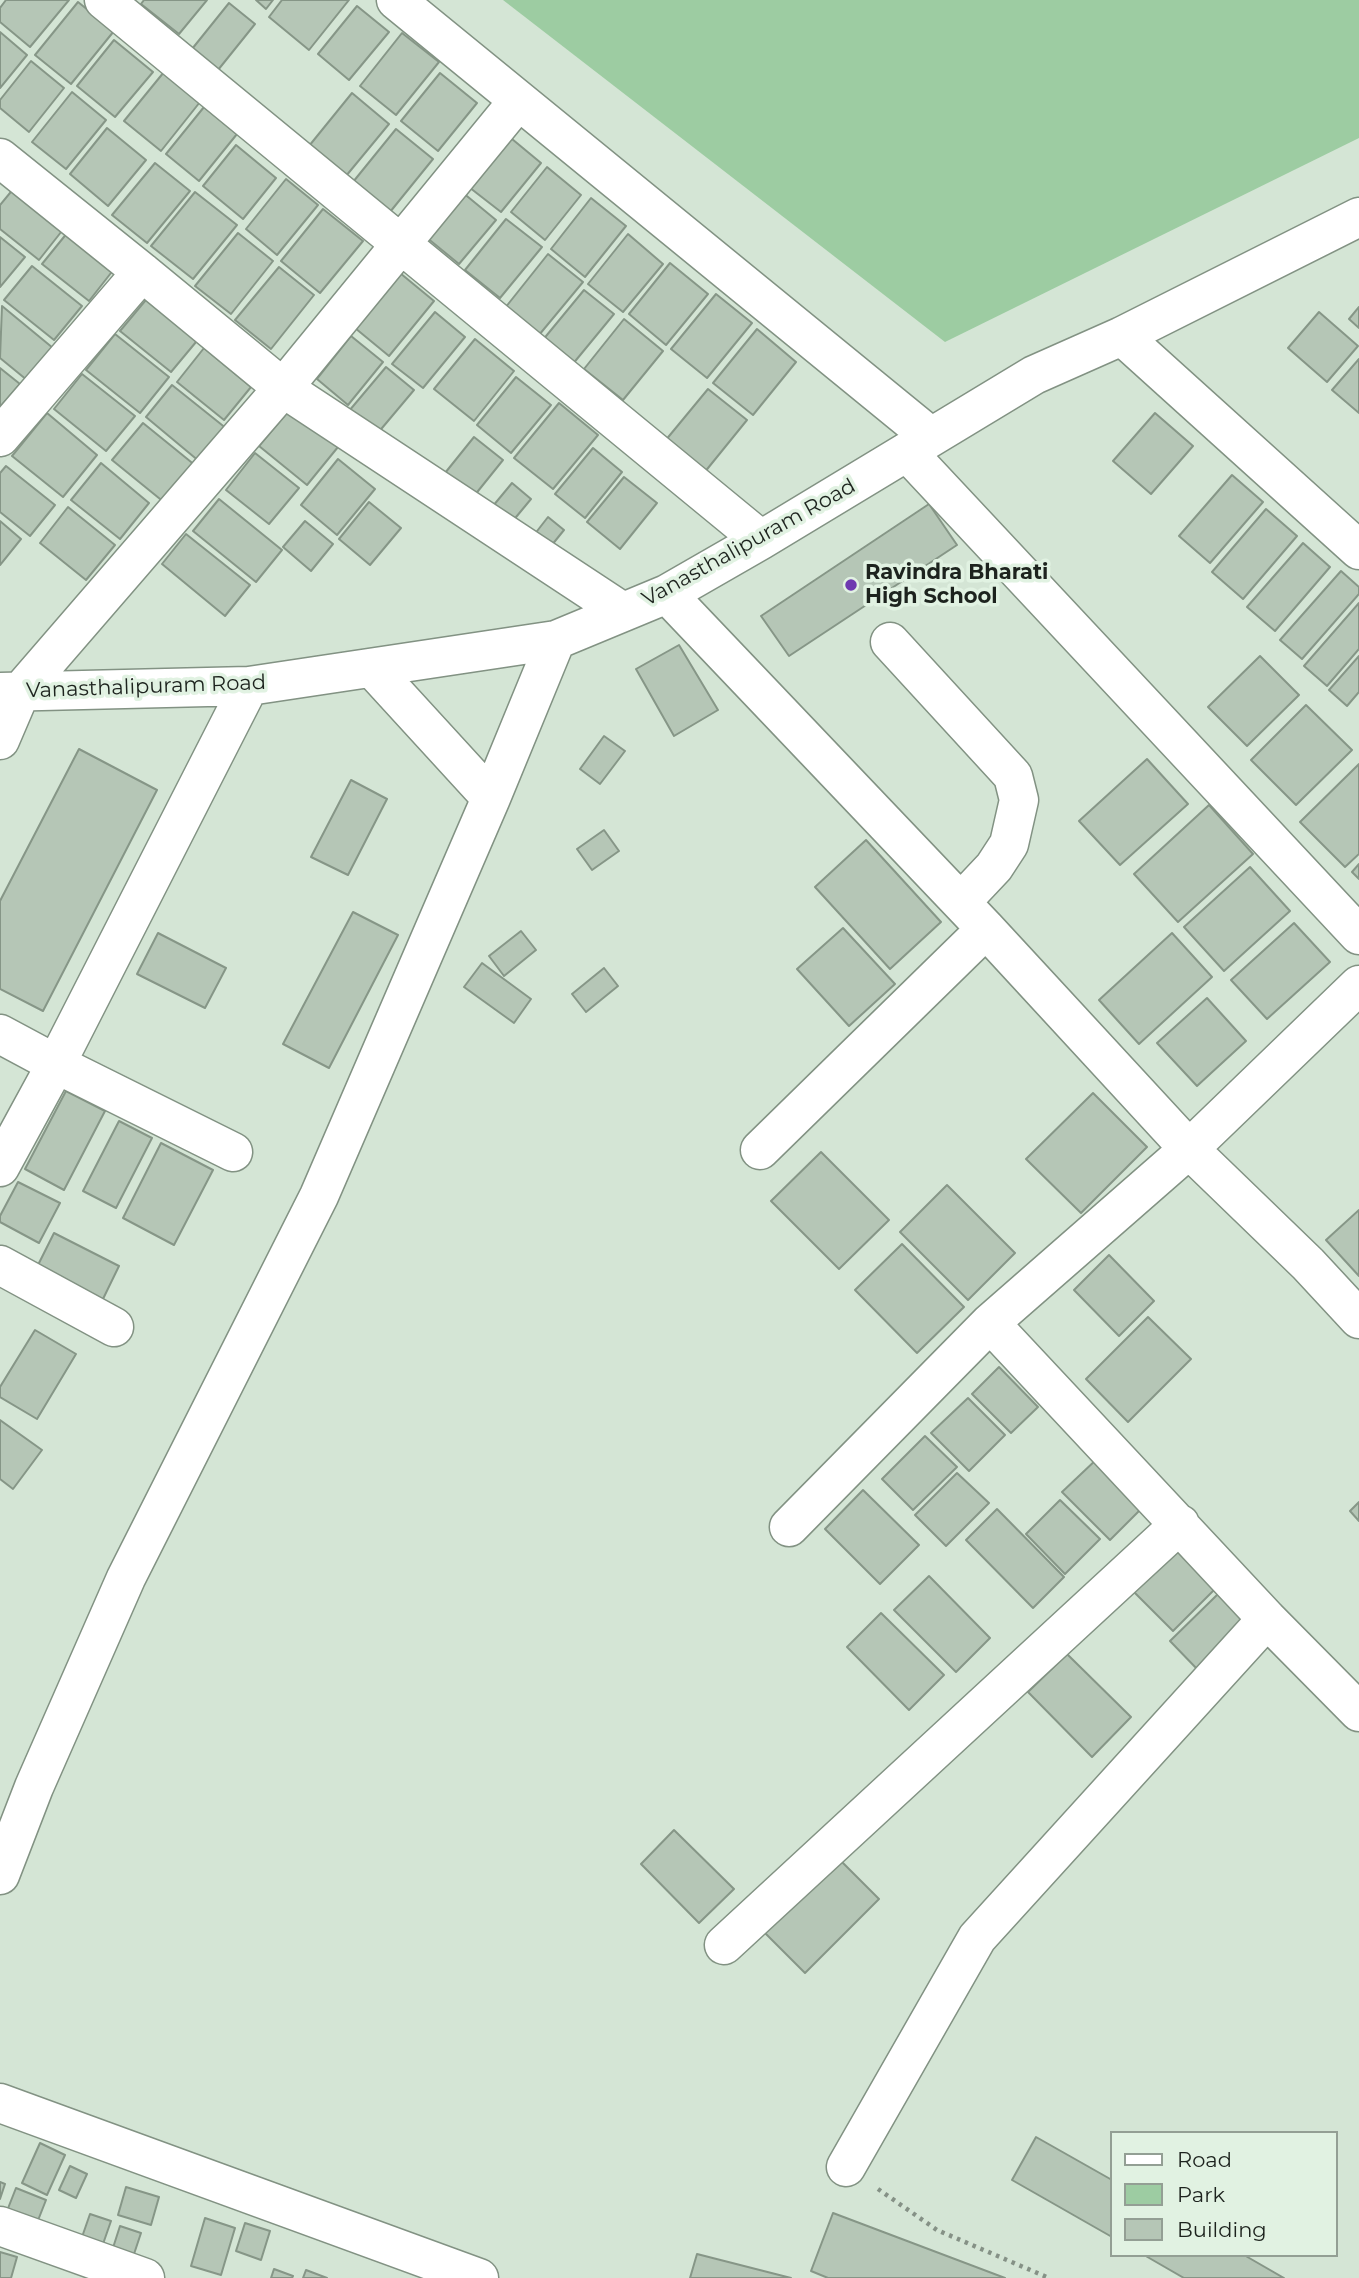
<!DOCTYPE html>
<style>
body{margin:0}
#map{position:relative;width:1359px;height:2278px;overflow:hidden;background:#d4e5d5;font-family:Montserrat,sans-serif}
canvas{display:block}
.legend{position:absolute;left:1110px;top:2131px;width:228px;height:126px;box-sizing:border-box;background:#e1f2e2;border:2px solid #939f94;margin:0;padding:9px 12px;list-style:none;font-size:21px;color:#1d231e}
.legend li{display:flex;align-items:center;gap:14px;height:35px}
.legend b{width:35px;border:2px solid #939f94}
</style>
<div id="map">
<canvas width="1359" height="2278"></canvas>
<ul class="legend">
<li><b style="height:9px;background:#fff"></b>Road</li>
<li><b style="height:19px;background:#9dcca2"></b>Park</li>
<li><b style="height:19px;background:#b5c6b6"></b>Building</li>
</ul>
</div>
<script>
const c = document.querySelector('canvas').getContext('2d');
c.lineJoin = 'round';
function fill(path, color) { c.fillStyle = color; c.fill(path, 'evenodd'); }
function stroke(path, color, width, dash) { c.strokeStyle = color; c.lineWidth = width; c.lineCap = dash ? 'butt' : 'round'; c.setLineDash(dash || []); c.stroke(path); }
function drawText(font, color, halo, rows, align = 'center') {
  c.font = font + ' Montserrat,sans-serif'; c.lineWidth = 7; c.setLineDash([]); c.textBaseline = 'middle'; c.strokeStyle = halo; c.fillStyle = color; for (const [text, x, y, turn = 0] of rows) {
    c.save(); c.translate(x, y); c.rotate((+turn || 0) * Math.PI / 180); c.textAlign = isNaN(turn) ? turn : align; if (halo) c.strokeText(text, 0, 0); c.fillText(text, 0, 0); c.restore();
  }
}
fill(new Path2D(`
 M503 0H1359V138L945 342Z`), '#9dcca2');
const building = new Path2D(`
 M6 0H69L30 47 0 22V8Z
 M144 0H207L179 34 141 4Z
 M256 0H273L266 9Z
 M282 0H349L309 50 269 17Z
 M78 2 114 31 71 84 35 55Z
 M229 3 255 24 218 70 192 49Z
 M357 6 389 32 349 80 318 54Z
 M0 32 27 55 0 88Z
 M402 33 439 62 396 115 360 86Z
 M114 40 153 72 115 117 77 86Z
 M31 61 64 88 29 132 0 108V100Z
 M164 72 200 102 161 151 124 121Z
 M440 73 477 103 438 151 401 121Z
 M72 92 106 120 66 169 32 142Z
 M352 93 389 124 346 176 309 146Z
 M204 107 237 134 199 181 166 154Z
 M107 128 146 160 108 206 70 174Z
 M396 129 433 159 390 212 353 182Z
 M506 134 541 163 501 212 465 184Z
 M236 145 276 178 243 219 203 186Z
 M155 163 190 191 147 243 112 215Z
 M547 167 581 195 545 240 511 212Z
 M286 179 318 205 277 255 246 229Z
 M19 182 69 222 39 260 0 229V205Z
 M195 192 237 225 193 279 151 246Z
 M462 192 496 220 459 264 426 237Z
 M591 198 626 226 585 277 551 249Z
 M323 209 363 241 320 293 281 261Z
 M506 219 542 247 500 298 465 270Z
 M72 227 118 264 89 301 42 264Z
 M238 233 273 261 231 314 195 286Z
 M628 234 663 264 623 312 588 284Z
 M0 237 25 257 0 287Z
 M548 254 583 282 539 335 505 308Z
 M670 263 708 294 666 345 629 314Z
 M32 266 82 306 54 340 4 300Z
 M279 267 314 295 271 349 235 320Z
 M400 273 434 301 389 356 355 328Z
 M584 290 614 314 572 365 542 341Z
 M716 294 752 323 707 378 671 349Z
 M150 295 201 336 171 372 120 331Z
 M2 306 59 353 33 385 0 358Z
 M1359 307V328L1349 319Z
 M435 312 465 337 423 388 392 364Z
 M1319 312 1358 346 1327 382 1288 348Z
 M624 319 663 351 623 400 584 369Z
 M757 329 796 362 753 415 713 383Z
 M115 334 169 377 140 413 86 370Z
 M351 336 383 362 348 405 317 379Z
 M475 339 514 371 474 421 434 389Z
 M204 348 251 387 224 420 177 382Z
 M1359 359V413L1332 390Z
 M386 367 414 390 377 434 349 411Z
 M0 368 20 384 0 407Z
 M82 374 135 416 106 451 54 409Z
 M516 377 551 405 511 453 477 425Z
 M172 385 227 429 200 462 146 417Z
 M708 389 747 420 704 473 665 441Z
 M559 403 598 435 553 489 514 458Z
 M290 409 338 447 307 485 259 446Z
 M47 413 97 455 63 497 12 456Z
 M1155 413 1193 446 1151 494 1113 461Z
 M143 423 196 466 165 503 112 460Z
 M474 437 503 460 470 501 441 478Z
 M593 448 622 472 585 518 555 494Z
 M255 453 299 488 269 524 226 490Z
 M338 459 375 489 337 535 301 505Z
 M101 463 149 503 120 539 71 500Z
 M6 466 55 505 30 536 0 512V473Z
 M1232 475 1263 502 1210 563 1179 536Z
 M624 477 657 503 620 549 587 522Z
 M512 483 531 499 507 528 488 512Z
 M219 499 282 550 256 582 193 531Z
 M369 502 401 528 370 565 339 539Z
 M929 504 957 545 789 656 761 616Z
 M68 507 115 545 86 580 40 543Z
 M1266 509 1297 536 1243 599 1212 572Z
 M548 517 564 530 543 556 527 544Z
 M0 521 21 539 0 565Z
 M305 521 333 544 311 571 283 547Z
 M186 534 250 585 225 616 162 564Z
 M1303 543 1330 567 1275 631 1247 607Z
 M1341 571 1359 587V594L1302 659 1280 640Z
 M1359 603V649L1327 686 1304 666Z
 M679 645 718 710 674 736 636 669Z
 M1260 656 1299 695 1247 746 1208 707Z
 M1359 656V692L1347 706 1329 690Z
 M1306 705 1352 750 1296 805 1251 760Z
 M604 736 625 751 600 784 580 769Z
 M79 749 157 790 43 1011 0 989V901Z
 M1147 759 1188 804 1120 865 1079 821Z
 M1359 764V854L1345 867 1300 822Z
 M351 780 387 799 348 875 311 857Z
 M1209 805 1253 854 1178 922 1134 874Z
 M604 830 619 851 592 870 577 849Z
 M866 840 941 922 890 969 815 887Z
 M1359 864V879L1352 872Z
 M1250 867 1290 911 1224 971 1184 927Z
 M353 912 398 935 329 1068 283 1044Z
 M1294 923 1330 962 1267 1019 1231 980Z
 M843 928 895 984 849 1026 797 969Z
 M521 931 536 950 504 976 489 956Z
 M158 933 226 968 205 1008 137 974Z
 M1172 933 1212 977 1139 1044 1099 1000Z
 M482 963 531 999 514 1023 464 987Z
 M604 968 618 986 586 1012 572 994Z
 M1207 998 1246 1041 1197 1086 1157 1043Z
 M66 1091 105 1111 64 1190 25 1169Z
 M1093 1093 1147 1147 1081 1213 1026 1159Z
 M119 1121 152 1138 116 1208 83 1191Z
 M161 1143 213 1170 174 1245 123 1218Z
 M821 1152 889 1220 839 1269 771 1201Z
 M18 1182 60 1203 39 1243 0 1222V1216Z
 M947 1185 1015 1253 968 1300 900 1232Z
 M1359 1210V1276L1326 1240Z
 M54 1233 119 1266 102 1301 36 1269Z
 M902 1244 964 1307 917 1353 855 1290Z
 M1109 1255 1154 1301 1119 1336 1074 1290Z
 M1148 1317 1191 1359 1128 1422 1086 1379Z
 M35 1330 76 1354 37 1419 0 1397V1387Z
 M999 1367 1038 1407 1011 1433 972 1394Z
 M968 1398 1005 1435 969 1471 931 1433Z
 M0 1420 42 1450 13 1489 0 1479Z
 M925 1436 957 1467 913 1510 882 1479Z
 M1099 1457 1146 1504 1110 1540 1062 1492Z
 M957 1473 989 1503 946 1546 915 1515Z
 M863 1490 919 1545 880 1584 825 1529Z
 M1060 1500 1100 1539 1065 1574 1026 1534Z
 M1359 1502V1521L1350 1511Z
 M997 1509 1064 1577 1033 1608 966 1540Z
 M1172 1546 1215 1589 1173 1631 1130 1588Z
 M929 1576 990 1638 956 1672 894 1610Z
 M1218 1594 1246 1621 1198 1670 1170 1641Z
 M881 1613 944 1675 909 1710 847 1647Z
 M1067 1654 1131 1717 1092 1757 1028 1692Z
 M674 1830 734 1889 699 1923 641 1864Z
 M835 1855 879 1899 805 1973 760 1928Z
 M1036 2137 1112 2180V2237L1012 2180Z
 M40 2143 65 2155 47 2195 22 2183Z
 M70 2166 87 2174 76 2198 59 2190Z
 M0 2182 5 2184 0 2199Z
 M126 2187 159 2197 151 2225 118 2215Z
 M16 2188 46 2200 35 2228 5 2216Z
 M833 2213 1005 2278H828L811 2271Z
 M90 2214 111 2221 103 2244 82 2237Z
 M205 2218 235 2228 221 2275 191 2266Z
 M245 2223 270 2231 261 2260 236 2251Z
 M120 2226 141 2233 132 2260 111 2254Z
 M0 2252 17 2257 11 2278H0Z
 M697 2254 791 2278H690Z
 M1144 2255H1244L1284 2278H1184Z
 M274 2269 293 2276 292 2278H271Z
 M306 2270 327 2278H303Z`);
fill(building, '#b5c6b6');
stroke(building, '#869687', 2);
const minor = new Path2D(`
 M104 0 761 540
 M396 0 931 437
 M0 158 142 272 283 388 623 612
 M1122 336 1359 550
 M0 437 142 272
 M907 452 1359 935
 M667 594 986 929 1189 1149 1308 1264 1359 1319
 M890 642 1013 776 1019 800 1009 844 994 867 961 902
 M372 668 491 798
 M0 692 249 686 556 640 667 594 761 540 1034 375 1122 336 1359 217
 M0 740 21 691 283 388 518 101
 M0 1034 56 1064 233 1152
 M760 1150 986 929
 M0 1167 56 1064 249 686
 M0 1265 114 1327
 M990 1323 1267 1619 1359 1712
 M789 1527 990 1323 1189 1149 1359 985
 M0 1875 34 1787 126 1578 319 1196 491 798 556 640
 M724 1945 1180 1524
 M0 2103 479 2278
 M846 2167 977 1938 1267 1619
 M0 2226 145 2278`);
stroke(minor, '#829283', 41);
stroke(new Path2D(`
 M878 2189 937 2230 1049 2278`), '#859186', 4.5, [3.5, 5]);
stroke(minor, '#fff', 38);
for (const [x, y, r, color] of [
 [851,585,7,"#6e39b0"]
]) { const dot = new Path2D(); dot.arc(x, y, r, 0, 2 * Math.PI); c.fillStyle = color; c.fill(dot); stroke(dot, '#e1f2e2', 2.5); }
drawText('21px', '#1d231e', '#e1f2e2', [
 ["Vanasthalipuram Road",749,543,-29],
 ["Vanasthalipuram Road",146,687,-2]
]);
drawText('bold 21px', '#1d231e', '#e1f2e2', [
 ["Ravindra Bharati",865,573],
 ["High School",865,597]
], 'left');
</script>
